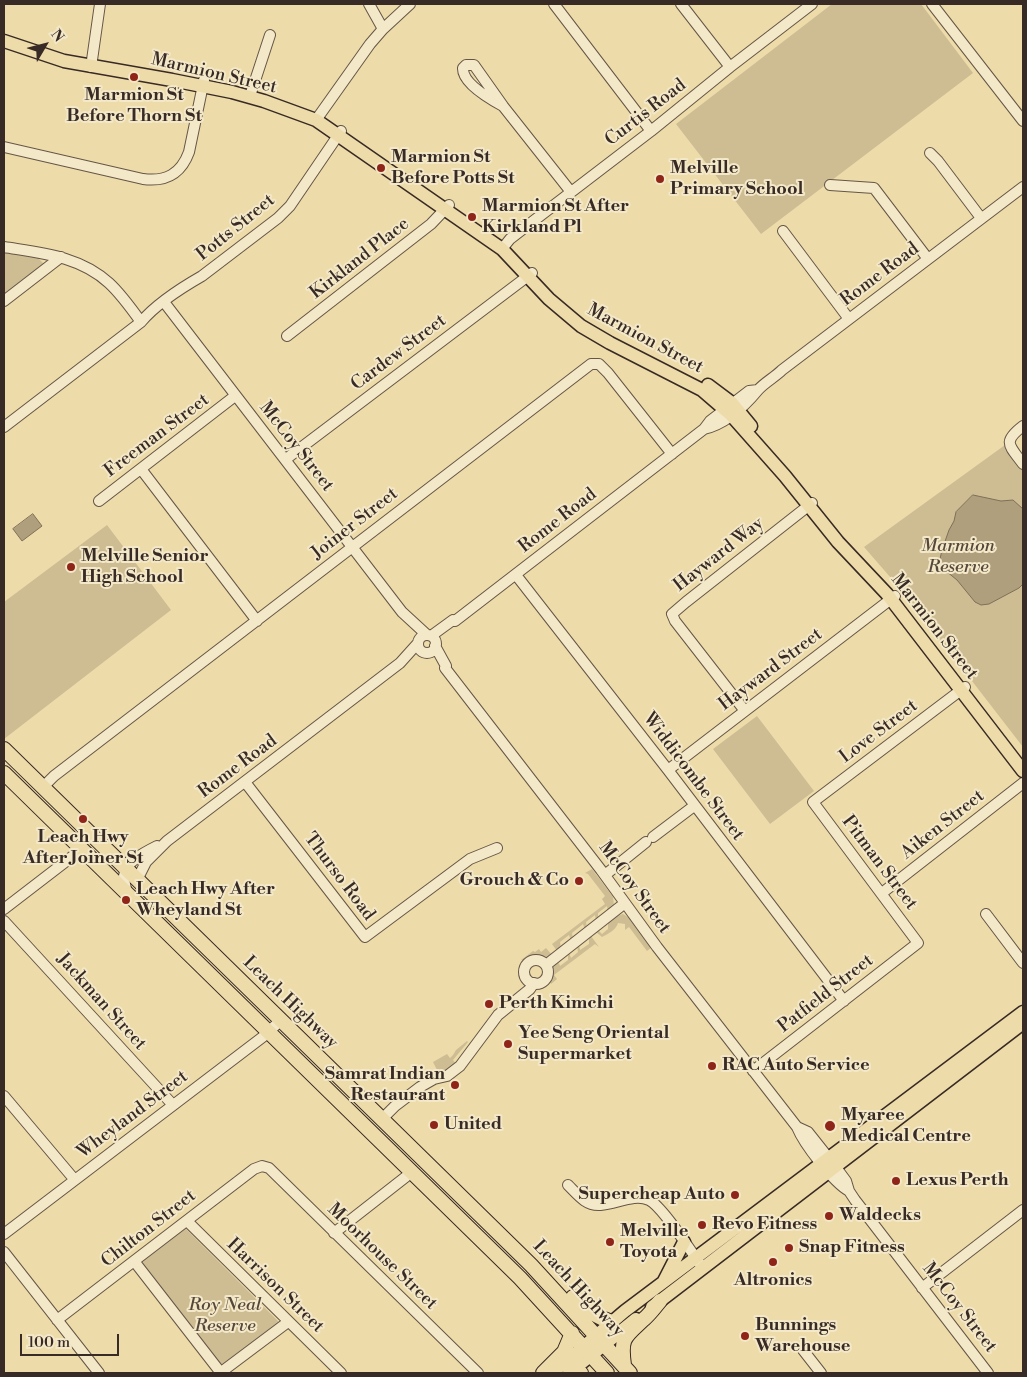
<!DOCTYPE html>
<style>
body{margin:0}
#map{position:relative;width:1027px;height:1377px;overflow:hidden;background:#eddbaa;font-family:"Libre Bodoni",serif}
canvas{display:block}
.frame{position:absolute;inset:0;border:5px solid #382a24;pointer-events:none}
.north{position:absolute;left:20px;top:20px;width:50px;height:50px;-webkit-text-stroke:4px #f3e8c8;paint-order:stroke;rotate:53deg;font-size:14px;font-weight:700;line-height:20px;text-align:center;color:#382a24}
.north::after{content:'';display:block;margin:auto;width:18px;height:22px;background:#382a24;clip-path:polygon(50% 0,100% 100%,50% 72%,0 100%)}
.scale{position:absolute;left:20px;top:1334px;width:99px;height:22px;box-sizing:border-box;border:2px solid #382a24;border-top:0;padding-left:6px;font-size:15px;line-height:18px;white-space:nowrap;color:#382a24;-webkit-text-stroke:4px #f3e8c8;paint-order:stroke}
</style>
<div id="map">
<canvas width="1027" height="1377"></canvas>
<div class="frame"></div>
<div class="north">N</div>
<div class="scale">100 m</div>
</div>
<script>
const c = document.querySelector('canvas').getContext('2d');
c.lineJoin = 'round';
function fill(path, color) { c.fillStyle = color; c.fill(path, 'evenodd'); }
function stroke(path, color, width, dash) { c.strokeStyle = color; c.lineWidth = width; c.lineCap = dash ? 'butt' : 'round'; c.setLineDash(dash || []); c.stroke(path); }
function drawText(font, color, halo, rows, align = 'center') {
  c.font = font + ' "Libre Bodoni",serif'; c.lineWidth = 4; c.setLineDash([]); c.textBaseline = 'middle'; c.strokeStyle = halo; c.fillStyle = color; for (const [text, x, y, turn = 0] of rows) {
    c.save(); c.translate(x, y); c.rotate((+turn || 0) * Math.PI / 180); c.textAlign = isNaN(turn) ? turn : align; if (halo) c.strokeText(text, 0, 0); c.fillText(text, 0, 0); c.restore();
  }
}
fill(new Path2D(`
 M832 4H921L973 73 761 234 676 124Z
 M4 252 38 258 44 264 6 295 4 293Z
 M1005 445 1023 468V747L904 593 864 547Z
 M107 525 171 610 4 739V602Z
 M757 716 814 791 770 824 713 749Z
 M592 869 613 897 614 906 608 913 607 906 598 913V920L596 921 595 915 586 922 587 929 585 930 583 924 572 933 573 939 571 941 569 935 560 942 561 949 557 951 552 944 605 904 602 899 605 896 588 874 585 873Z
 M623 914 631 919 652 947 647 951 629 927 625 930V924L618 923C616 930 608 934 602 937L596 932 597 929 602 934 608 929V922L617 916Z
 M591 936 599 947 595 944 554 975 557 979 551 984C547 975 551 967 558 961L560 966 568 960V953L569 952 571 958 578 952 577 946 579 945 580 950 589 944V937Z
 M546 948 552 955 546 960 535 958 526 962 521 960 533 951 535 952 539 949 541 952Z
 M467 1041 468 1042 453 1060 456 1064 443 1072 437 1070 433 1062 447 1054 450 1058 453 1055 456 1050Z
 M185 1228 280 1323 221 1366 141 1262Z`), '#cebd93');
const water = new Path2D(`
 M973 495 1001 501 1013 500 1023 509V584L1019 588 989 604 981 605 975 602 957 580 941 567 940 559 942 550 949 530 954 521 956 512Z
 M33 514 42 526 22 541 13 529Z`);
fill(water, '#af9f7c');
stroke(water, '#7f7059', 1);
const minor = new Path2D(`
 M369 4 383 29
 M554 4 651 131
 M681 4 730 67
 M932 4 1023 121
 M91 67 100 4
 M250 96 270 35
 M503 106C490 99 462 83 463 68L466 65H474L503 106 571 192
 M316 120 370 44 383 29 410 4
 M4 147 143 179C166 182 181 174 189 152L204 80
 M930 153 938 161 981 218
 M830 185 874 188 928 259
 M783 231 849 319
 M4 247C41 253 80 256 109 283 121 294 131 308 141 322
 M502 249 510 239 519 232 651 131 730 67 812 4
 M4 301 61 257
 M164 302 402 612 427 635
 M287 336 431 224 449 205
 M1023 426C1002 442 1009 445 1023 464
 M4 427 141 322C157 303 181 288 202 276L278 218 290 206 341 131
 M704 429C725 424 744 407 758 390 764 383 775 377 782 370L1023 187
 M286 459 532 273
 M141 469 257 621
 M99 501 235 396
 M516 575 668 770 844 1001
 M418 644a9 9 0 1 1 18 0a9 9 0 1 1-18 0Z
 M431 636 453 620 455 621 704 429 710 421 749 391 758 390
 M435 646 446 666 445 668 601 870 657 947 797 1127C804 1144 833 1182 849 1191
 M745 711 675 621 672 614 686 602 812 503
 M668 770 895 596
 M245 782 365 937 470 859 497 848
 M43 787 54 776 591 364H599L608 373 672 454
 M653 837 694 806
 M605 875 646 842
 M137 880 146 862 167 841 400 663 418 643
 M127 893C126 888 124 882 124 876 125 862 145 852 157 846
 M882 893 1023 783
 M4 909 82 849
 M986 914 1023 963
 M4 921 173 1105
 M524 972a12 12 0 1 1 24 0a12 12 0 1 1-24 0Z
 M546 965 625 903
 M753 1071 918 943 813 802 965 687
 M4 1096 74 1179
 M382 1119 395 1106 420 1087 434 1079 447 1076 460 1066 498 1015 530 989 534 983
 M797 1127 808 1132 835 1166 846 1181 849 1191 855 1200 988 1373
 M568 1185C573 1190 579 1197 585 1201 603 1214 629 1191 649 1200 662 1206 690 1250 700 1264
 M187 1221 341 1373
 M334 1233 412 1172
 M4 1234 264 1036 281 1020
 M4 1252 99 1373
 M134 1261 221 1373
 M922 1288 1023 1210
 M57 1320 254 1169 262 1166 269 1168 478 1373
 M803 1350 821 1373
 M220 1373 288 1322`);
const major = new Path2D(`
 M4 41 64 61 172 80 232 92 264 101 316 120 502 249 549 299 581 326 610 343 702 390 731 415 785 476 838 542 887 594 1023 771
 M708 385 732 403 751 426
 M664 1281 684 1242
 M652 1307 1023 1023
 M551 1373C577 1354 600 1332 625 1311L1023 1012
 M569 1373 636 1319`);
const highway = new Path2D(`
 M4 749 531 1265 630 1373
 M4 773 520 1278 607 1373
 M573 1297C584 1308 597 1318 612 1322
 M624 1365C620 1337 625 1337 644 1319 650 1314 655 1307 660 1301
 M573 1370 581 1373
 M543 1373 564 1352 572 1333`);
stroke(minor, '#655646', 12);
stroke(major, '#382a24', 15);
stroke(highway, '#382a24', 16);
stroke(minor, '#f3e8c8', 10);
stroke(major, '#eddbaa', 12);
stroke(highway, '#eddbaa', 14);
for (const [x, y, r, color] of [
 [134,77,5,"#8f2418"],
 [381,168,5,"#8f2418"],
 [660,179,5,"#8f2418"],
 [472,217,5,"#8f2418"],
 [71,567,5,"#8f2418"],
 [83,819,5,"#8f2418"],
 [579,881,5,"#8f2418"],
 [126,900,5,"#8f2418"],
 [489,1004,5,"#8f2418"],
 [508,1044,5,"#8f2418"],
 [712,1066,5,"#8f2418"],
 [455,1085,5,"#8f2418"],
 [434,1125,5,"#8f2418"],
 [830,1126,6,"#8f2418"],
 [896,1181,5,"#8f2418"],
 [735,1195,5,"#8f2418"],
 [829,1216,5,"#8f2418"],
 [702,1225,5,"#8f2418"],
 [610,1242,5,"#8f2418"],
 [789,1248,5,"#8f2418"],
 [773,1262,5,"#8f2418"],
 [745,1336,5,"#8f2418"]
]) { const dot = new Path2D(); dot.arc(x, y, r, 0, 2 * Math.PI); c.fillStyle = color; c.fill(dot); stroke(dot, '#f3e8c8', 2); }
drawText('18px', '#382a24', '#f3e8c8', [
 ["Marmion Street",214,74,13],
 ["Curtis Road",646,113,-38],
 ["Potts Street",236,228,-39],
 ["Kirkland Place",360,259,-38],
 ["Rome Road",880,275,-37],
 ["Marmion Street",645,339,28],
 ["Cardew Street",399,353,-37],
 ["Freeman Street",157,436,-37],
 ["McCoy Street",296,447,52],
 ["Rome Road",558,521,-38],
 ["Joiner Street",355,524,-38],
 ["Hayward Way",719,555,-38],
 ["Marmion Street",934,627,52],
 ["Hayward Street",771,670,-37],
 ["Love Street",879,732,-37],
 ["Rome Road",238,767,-37],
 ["Widdicombe Street",693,777,53],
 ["Aiken Street",943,825,-38],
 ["Pitman Street",879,863,53],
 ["Thurso Road",339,877,53],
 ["McCoy Street",634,888,54],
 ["Patfield Street",826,994,-38],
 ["Jackman Street",101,1002,48],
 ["Leach Highway",290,1003,44],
 ["Wheyland Street",133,1115,-37],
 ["Chilton Street",149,1229,-38],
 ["Moorhouse Street",382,1257,44],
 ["Harrison Street",275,1286,44],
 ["Leach Highway",578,1289,47],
 ["McCoy Street",959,1308,52]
]);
drawText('bold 18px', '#382a24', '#f3e8c8', [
 ["Marmion St",134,96,"center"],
 ["Before Thorn St",134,117,"center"],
 ["Marmion St",391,158],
 ["Before Potts St",391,179],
 ["Melville",670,169],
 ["Primary School",670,190],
 ["Marmion St After",482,207],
 ["Kirkland Pl",482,228],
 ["Melville Senior",81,557],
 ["High School",81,578],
 ["Leach Hwy",83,838,"center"],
 ["After Joiner St",83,859,"center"],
 ["Grouch & Co",569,881,"right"],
 ["Leach Hwy After",136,890],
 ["Wheyland St",136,911],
 ["Perth Kimchi",499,1004],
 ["Yee Seng Oriental",518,1034],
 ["Supermarket",518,1055],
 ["RAC Auto Service",722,1066],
 ["Samrat Indian",445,1075,"right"],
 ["Restaurant",445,1096,"right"],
 ["Myaree",841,1116],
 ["Medical Centre",841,1137],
 ["United",444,1125],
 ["Lexus Perth",906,1181],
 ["Supercheap Auto",725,1195,"right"],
 ["Waldecks",839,1216],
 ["Revo Fitness",712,1225],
 ["Melville",620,1232],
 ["Toyota",620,1253],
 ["Snap Fitness",799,1248],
 ["Altronics",773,1281,"center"],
 ["Bunnings",755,1326],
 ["Warehouse",755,1347]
], 'left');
drawText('italic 18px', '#56473a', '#f3e8c8', [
 ["Marmion",958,547],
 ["Reserve",958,568],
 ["Roy Neal",225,1306],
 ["Reserve",225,1327]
]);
</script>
